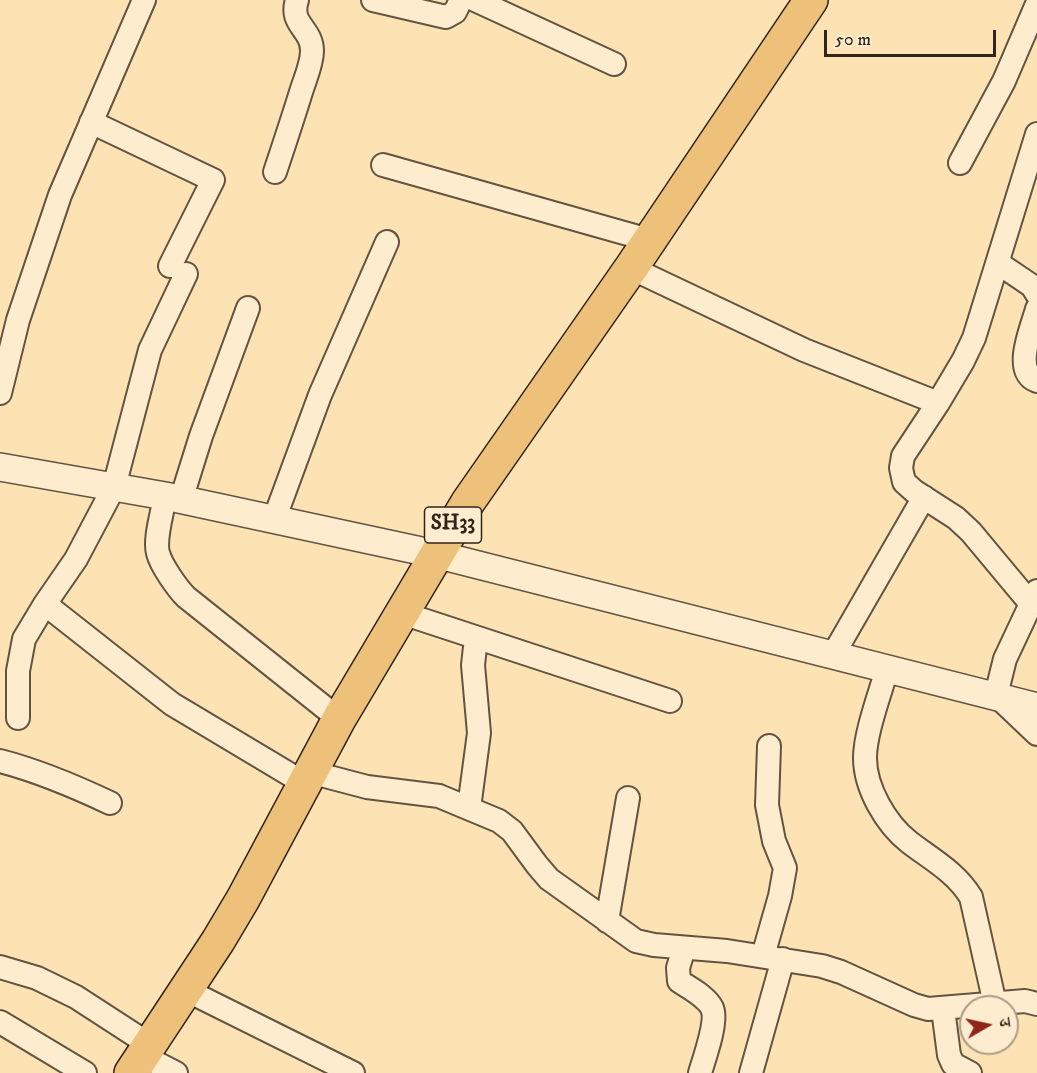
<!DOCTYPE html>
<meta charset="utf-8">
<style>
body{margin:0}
#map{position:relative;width:1037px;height:1073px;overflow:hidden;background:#fde2b3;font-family:"IM FELL DW Pica","Noto Serif Devanagari",serif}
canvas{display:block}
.north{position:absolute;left:959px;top:995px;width:60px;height:60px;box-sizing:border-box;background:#feecce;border:2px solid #ac9c87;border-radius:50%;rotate:81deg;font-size:16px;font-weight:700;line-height:24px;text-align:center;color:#30241c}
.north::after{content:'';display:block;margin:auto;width:21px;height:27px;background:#8f2418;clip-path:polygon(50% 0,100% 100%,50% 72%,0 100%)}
.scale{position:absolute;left:824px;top:30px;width:172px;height:27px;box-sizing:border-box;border:3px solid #30241c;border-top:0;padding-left:8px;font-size:18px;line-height:21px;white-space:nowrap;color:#30241c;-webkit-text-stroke:4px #feecce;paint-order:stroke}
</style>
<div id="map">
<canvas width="1037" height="1073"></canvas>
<div class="north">उ</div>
<div class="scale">50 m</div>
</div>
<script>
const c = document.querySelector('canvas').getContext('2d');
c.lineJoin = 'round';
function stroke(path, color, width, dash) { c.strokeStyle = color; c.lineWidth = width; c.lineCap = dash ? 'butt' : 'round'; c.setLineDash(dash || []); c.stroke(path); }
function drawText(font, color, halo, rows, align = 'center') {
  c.font = font + ' "IM FELL DW Pica",serif'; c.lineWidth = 5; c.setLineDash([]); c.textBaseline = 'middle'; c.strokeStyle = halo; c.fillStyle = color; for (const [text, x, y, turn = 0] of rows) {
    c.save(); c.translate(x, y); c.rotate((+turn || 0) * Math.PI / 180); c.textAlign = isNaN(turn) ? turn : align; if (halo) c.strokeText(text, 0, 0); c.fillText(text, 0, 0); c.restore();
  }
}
const minor = new Path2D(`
 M373 0 446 17 455 12 461 0
 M475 0 614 64
 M91 122 213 180 170 266
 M960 163 1004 81 1037 4
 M383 165 649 240
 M275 172C284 145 293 118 301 92 305 79 312 64 312 51 312 28 289 25 297 0
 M998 263 1032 286 1037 294
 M631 268 804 350 938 403
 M1037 309C1032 328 1012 372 1037 381
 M0 393 18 320 60 195 144 0
 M165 496C163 511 154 539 158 553 161 565 177 588 186 597L339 719
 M181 500 201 436 248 308
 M274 520 320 395 387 242
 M1037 591 1005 659 996 695 1037 734
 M45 604 172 704 304 783
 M1031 604 971 532 956 518 914 491 904 482 901 468 903 456 938 403 963 361 974 338 1037 134
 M402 613 670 701
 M833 655 924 497
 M887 669C880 694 865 733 865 758 865 788 886 824 909 842 931 859 956 872 971 897L995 1004
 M18 718V671L24 639 45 604 76 559 114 487 150 350 186 274
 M0 761C39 771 74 786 110 803
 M310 772 367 787 439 796 499 821 512 831 537 865 549 879 636 941 654 945 727 951 822 966 841 972 914 1005 928 1009 1025 1001 1037 1004
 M469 808 479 733 473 665 476 638
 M607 921 628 798
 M684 948 678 968 679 981C689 988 706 996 712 1008 718 1021 704 1059 700 1073
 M763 956 780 896 785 868 774 841 767 805 769 746
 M0 967 37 978 76 997 150 1045
 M186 990 353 1073
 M943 1009 949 1055 953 1064 970 1073
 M0 1022 85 1073
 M143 1056 176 1073
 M751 1073 783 959`);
const tertiary = new Path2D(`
 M0 467 165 496 435 554 1037 707`);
const primary = new Path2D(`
 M131 1073 218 941 243 899 339 719 468 502 631 268 811 0`);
stroke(minor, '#635442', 26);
stroke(tertiary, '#635442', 30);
stroke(primary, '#30241c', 36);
stroke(minor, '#feecce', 22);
stroke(tertiary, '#feecce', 27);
stroke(primary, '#eec17a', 33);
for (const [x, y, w] of [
 [453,525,57]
]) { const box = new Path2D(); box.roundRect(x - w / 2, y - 18, w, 36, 4.5); c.fillStyle = '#feecce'; c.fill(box); stroke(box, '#30241c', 1.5); }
drawText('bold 21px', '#30241c', null, [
 ["SH33",453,525]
]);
</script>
